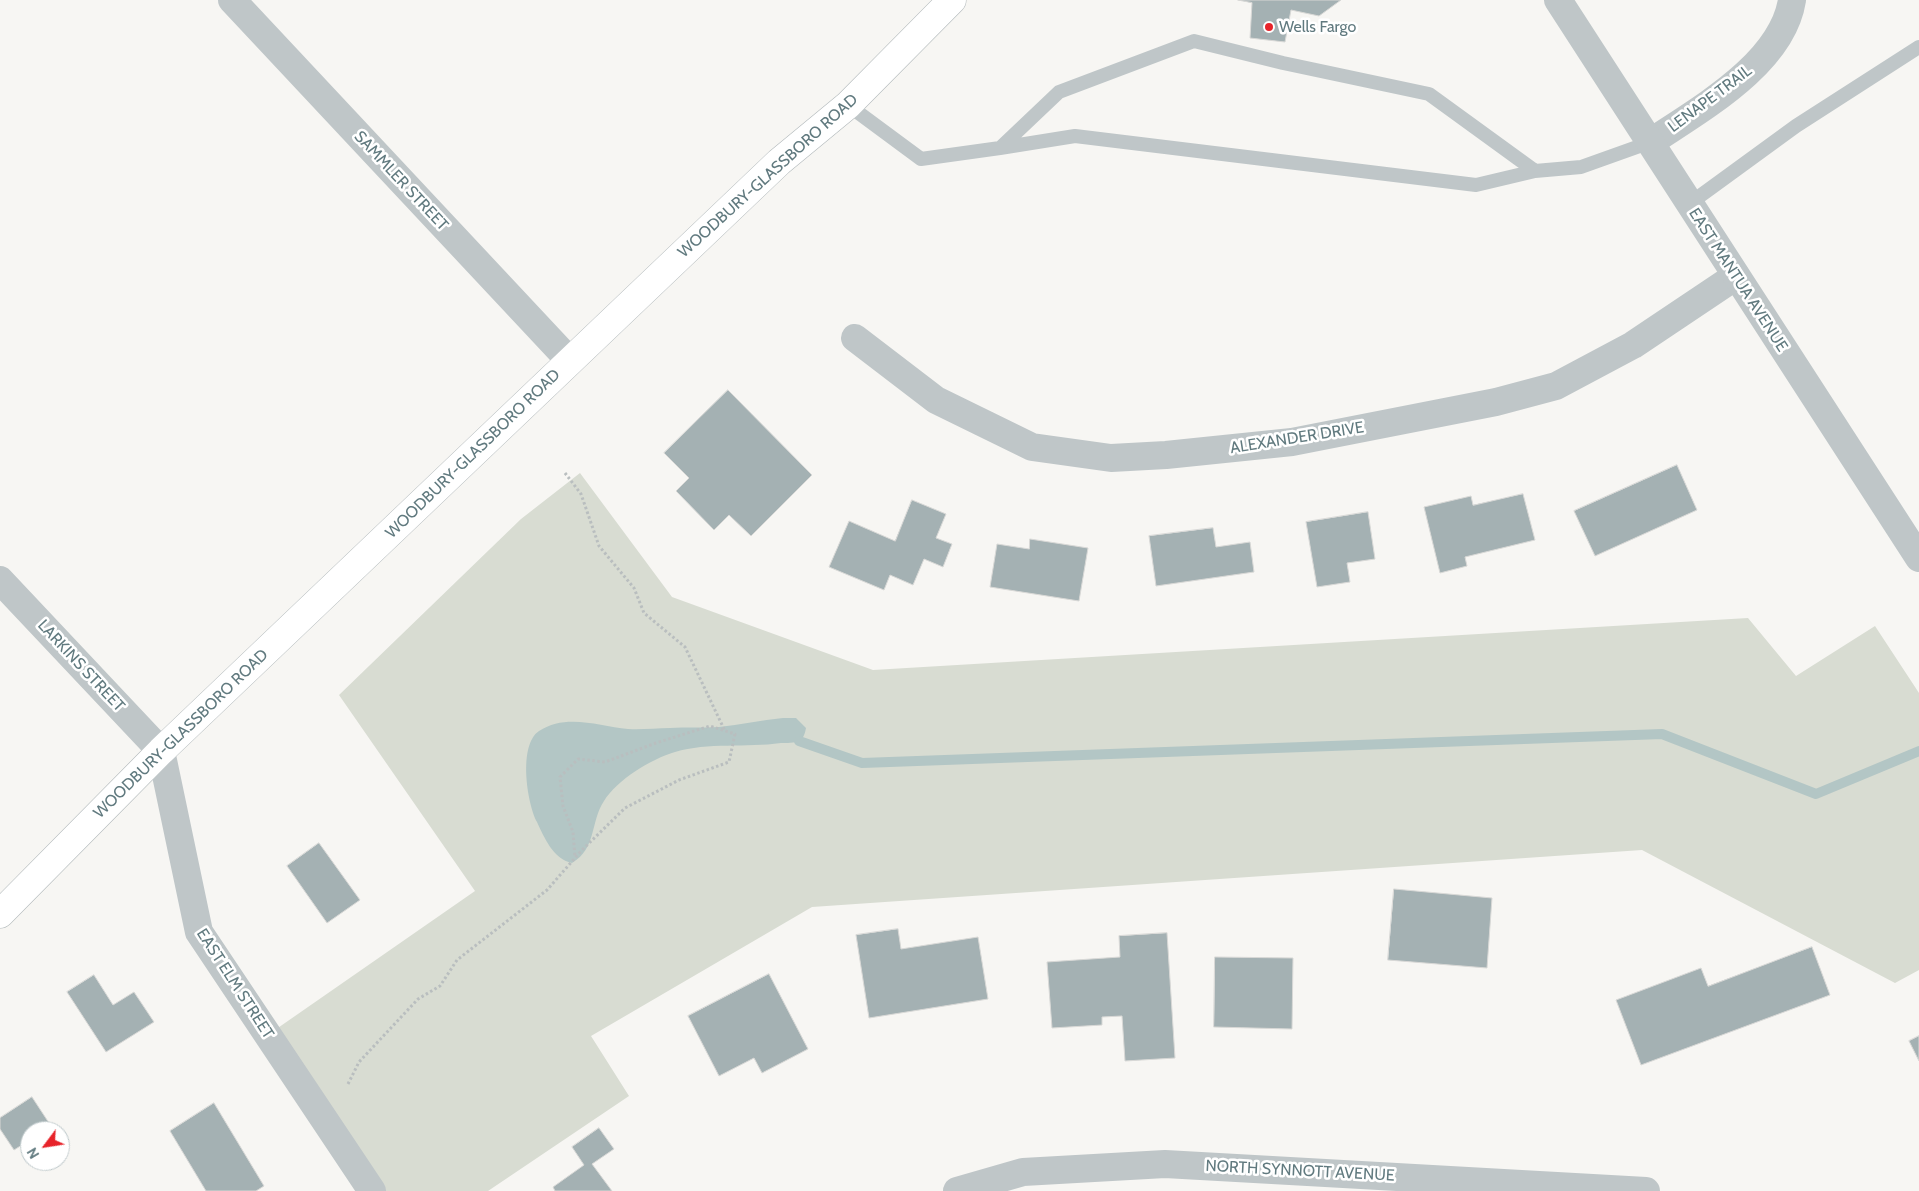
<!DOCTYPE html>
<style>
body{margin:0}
#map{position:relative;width:1919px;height:1191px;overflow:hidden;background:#f7f6f3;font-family:Cabin,sans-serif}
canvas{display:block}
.north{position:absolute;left:20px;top:1121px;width:50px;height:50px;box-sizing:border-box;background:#fff;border:1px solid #c0cacc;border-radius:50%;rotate:239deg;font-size:14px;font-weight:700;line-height:20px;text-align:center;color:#617a7f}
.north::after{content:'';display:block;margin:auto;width:18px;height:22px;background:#e7232a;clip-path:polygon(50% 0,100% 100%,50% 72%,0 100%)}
</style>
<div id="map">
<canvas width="1919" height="1191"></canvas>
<div class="north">N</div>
</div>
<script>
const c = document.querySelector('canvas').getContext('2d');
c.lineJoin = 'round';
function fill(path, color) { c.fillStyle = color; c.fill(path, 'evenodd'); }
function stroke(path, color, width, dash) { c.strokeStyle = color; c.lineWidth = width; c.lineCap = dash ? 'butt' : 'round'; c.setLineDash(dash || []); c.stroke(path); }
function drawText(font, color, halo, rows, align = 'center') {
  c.font = font + ' Cabin,sans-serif'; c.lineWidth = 5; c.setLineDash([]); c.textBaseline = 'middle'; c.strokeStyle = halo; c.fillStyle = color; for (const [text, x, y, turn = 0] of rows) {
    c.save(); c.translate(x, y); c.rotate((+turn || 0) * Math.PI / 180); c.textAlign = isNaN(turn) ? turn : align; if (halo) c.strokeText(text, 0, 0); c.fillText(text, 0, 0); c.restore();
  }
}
fill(new Path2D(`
 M580 473 672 597 873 670 1748 618 1796 676 1875 626 1919 693V970L1895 983 1642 850 812 907 591 1036 629 1096 488 1191H375L272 1032 475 891 339 695 521 519Z`), '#d8dcd2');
fill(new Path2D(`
 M783 718H796L806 728C805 733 804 738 799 741 795 743 786 743 781 743 746 748 708 742 675 752 651 759 617 780 604 801 590 822 597 848 572 863 553 859 544 837 537 822 527 803 518 745 539 731 566 713 599 726 628 729 641 730 656 728 670 728 686 727 703 728 719 727 740 725 761 720 783 718Z`), '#b3c6c5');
stroke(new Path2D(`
 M799 741 862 763 1662 734 1816 794 1919 751`), '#b3c6c5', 10);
const building = new Path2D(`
 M1238 0H1341L1319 16 1291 10 1285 42 1250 38 1252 3Z
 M728 390 812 475 751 536 729 515 714 530 676 491 689 478 664 453Z
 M1677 465 1697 510 1595 556 1574 511Z
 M1523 494 1535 540 1465 557 1467 566 1440 573 1424 507 1471 496 1473 505Z
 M912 500 946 514 936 538 952 544 943 567 924 559 913 585 890 575 884 590 829 567 849 521 895 541Z
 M1368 512 1375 559 1347 563 1350 582 1317 587 1306 522Z
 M1213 528 1216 547 1250 542 1254 572 1156 586 1149 536Z
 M1030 539 1088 548 1079 601 990 587 997 544 1029 549Z
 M319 843 360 900 327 923 287 866Z
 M1394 889 1492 898 1487 968 1388 960Z
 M898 929 901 949 978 937 988 999 869 1018 856 935Z
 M1167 933 1175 1058 1125 1061 1122 1016 1102 1017V1025L1052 1028 1047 962 1120 957 1119 936Z
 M1812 947 1830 995 1641 1065 1616 1000 1701 968 1708 986Z
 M1215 957 1293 958 1292 1029 1214 1027Z
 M769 974 808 1049 762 1073 754 1058 719 1076 688 1016Z
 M94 975 113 1005 134 992 154 1022 106 1052 67 992Z
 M1919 1036V1061L1909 1041Z
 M32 1097 51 1126 44 1131H30V1140L14 1150 0 1129V1118Z
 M214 1103 264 1186 256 1191H206L170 1131Z
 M599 1128 614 1149 592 1164 612 1191H555L553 1187 584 1165 572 1147Z`);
fill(building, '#a4b1b3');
stroke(building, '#d8d8d6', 1);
const primary = new Path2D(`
 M0 914 161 751 779 162 848 105 952 0`);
stroke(primary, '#b1b8ba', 29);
stroke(new Path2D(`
 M565 473 581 494 599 546 634 588 644 613 685 647 725 731
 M348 1084 359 1062 418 999 440 986 457 960 547 890 582 850 625 808 679 780 729 762 735 734 710 726 656 743 605 762 578 759 560 777 563 806 573 832 575 857`), '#b9bebf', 3, [2.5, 2.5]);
stroke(new Path2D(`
 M848 105 921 159 1000 148 1059 92 1194 41 1283 63 1429 94 1535 171 1581 167 1651 142
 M1000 148 1075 136 1476 185 1535 171
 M1689 204 1796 126 1919 47`), '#bfc6c8', 14);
stroke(new Path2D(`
 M232 0 570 361
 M1651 142C1700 109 1782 64 1792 0
 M855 338 936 400 1032 447 1111 458 1166 455 1292 442 1496 402 1556 386 1633 345 1736 276
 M0 580 161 751 199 932 372 1191
 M957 1191 1023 1172 1165 1164 1646 1191`), '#bfc6c8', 28);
stroke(new Path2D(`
 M1558 0 1919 558`), '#bfc6c8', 28);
stroke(primary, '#fff', 28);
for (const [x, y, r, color] of [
 [1269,27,5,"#e7232a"]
]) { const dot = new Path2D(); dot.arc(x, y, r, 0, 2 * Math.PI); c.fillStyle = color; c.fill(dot); stroke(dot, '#fff', 2); }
drawText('16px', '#617a7f', '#fff', [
 ["Wells Fargo",1279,27]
], 'left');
drawText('16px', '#617a7f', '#fff', [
 ["LENAPE TRAIL",1710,99,-37],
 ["WOODBURY-GLASSBORO ROAD",768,176,-42],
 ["SAMMLER STREET",401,181,47],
 ["EAST MANTUA AVENUE",1738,280,57],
 ["ALEXANDER DRIVE",1297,438,-9],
 ["WOODBURY-GLASSBORO ROAD",473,454,-44],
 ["LARKINS STREET",81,666,47],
 ["WOODBURY-GLASSBORO ROAD",181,734,-44],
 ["EAST ELM STREET",235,984,57],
 ["NORTH SYNNOTT AVENUE",1300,1171,3]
]);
</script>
